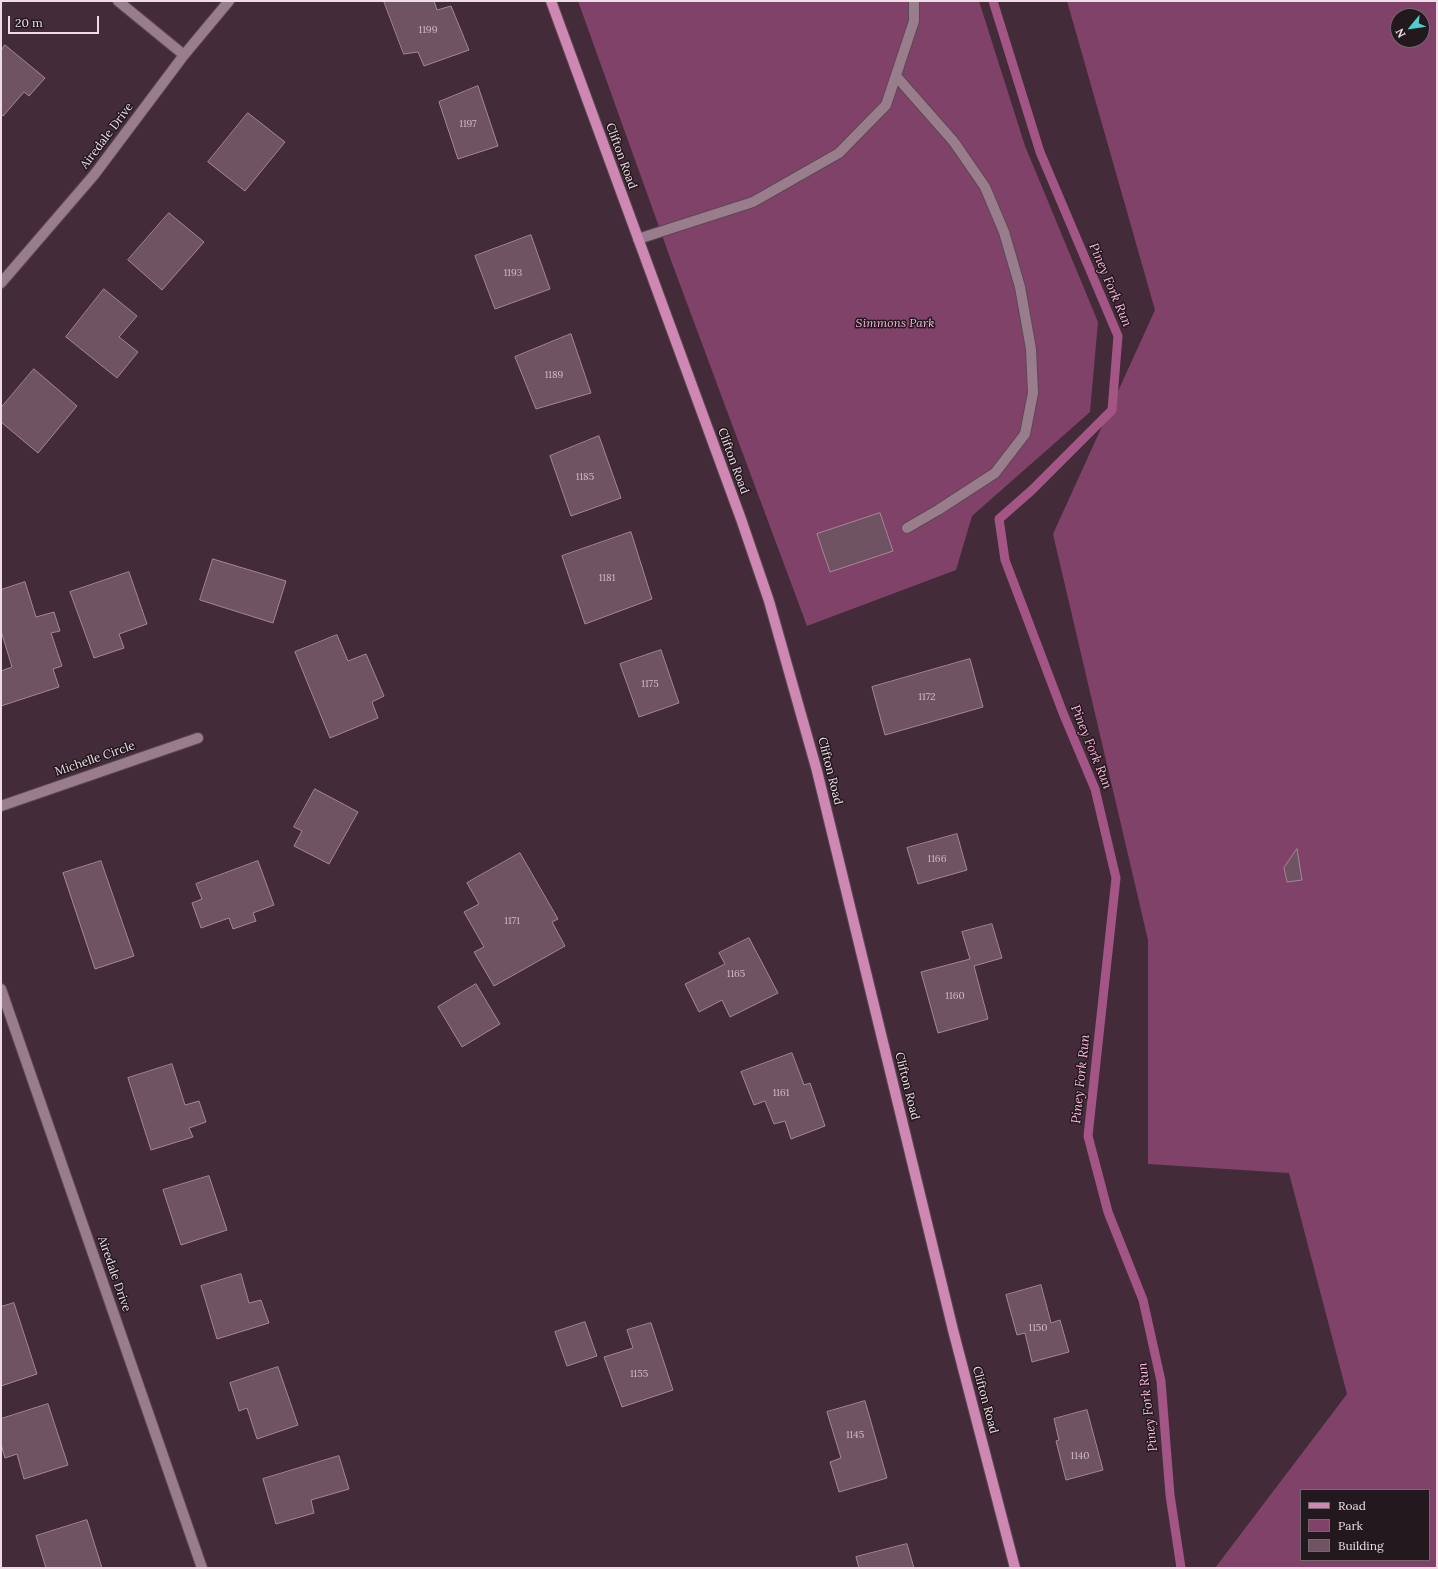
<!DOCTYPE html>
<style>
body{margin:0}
#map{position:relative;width:1438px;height:1569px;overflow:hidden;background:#442b3a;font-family:Lora,serif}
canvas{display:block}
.frame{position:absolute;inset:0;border:2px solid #eedde6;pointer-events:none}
.legend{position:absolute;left:1300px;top:1489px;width:130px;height:72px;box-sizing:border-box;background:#23181e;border:1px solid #74676e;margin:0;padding:5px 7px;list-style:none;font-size:12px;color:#eedde6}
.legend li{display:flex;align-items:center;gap:8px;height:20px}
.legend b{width:20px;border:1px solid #74676e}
.north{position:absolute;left:1390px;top:8px;width:40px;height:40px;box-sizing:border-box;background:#23181e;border:1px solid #74676e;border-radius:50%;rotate:241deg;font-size:11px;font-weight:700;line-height:16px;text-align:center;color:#eedde6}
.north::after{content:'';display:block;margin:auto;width:14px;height:18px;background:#53cdcb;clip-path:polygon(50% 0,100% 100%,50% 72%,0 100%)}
.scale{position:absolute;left:8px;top:16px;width:91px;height:18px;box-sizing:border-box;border:2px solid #eedde6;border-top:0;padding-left:5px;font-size:12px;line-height:14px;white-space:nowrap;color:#eedde6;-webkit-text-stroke:3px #23181e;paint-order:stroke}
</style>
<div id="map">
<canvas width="1438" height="1569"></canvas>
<div class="frame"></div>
<ul class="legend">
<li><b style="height:5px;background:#cf88b3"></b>Road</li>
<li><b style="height:11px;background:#814269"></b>Park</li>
<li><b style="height:11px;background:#6f5363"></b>Building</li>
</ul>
<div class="north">N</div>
<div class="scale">20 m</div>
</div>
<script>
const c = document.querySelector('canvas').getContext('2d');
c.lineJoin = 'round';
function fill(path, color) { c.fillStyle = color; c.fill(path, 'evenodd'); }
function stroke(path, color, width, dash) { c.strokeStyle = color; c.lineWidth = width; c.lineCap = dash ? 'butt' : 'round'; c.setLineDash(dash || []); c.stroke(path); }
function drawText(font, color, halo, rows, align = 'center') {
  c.font = font + ' Lora,serif'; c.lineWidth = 3; c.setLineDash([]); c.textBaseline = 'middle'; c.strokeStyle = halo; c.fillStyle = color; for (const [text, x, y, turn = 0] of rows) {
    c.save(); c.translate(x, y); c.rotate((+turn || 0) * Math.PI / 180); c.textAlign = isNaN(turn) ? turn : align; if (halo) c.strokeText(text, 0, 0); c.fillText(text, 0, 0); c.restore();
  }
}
fill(new Path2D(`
 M578 1H979L1025 146 1098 322 1090 412 972 516 956 570 807 626 672 263Z
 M1067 1H1437V1568H1215L1347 1394 1289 1173 1148 1164V940L1053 534 1155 310ZM1398 16H1422V40H1398ZM1301 1490H1429V1560H1301Z`), '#814269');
stroke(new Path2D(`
 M993 1 1040 152 1118 336 1112 410 1032 490 999 519 1005 560 1063 713 1095 789 1116 878 1088 1136 1108 1212 1143 1300 1161 1381 1170 1495 1181 1568`), '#a35585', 9);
const building = new Path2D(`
 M384 1H434L437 10 451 6 469 50 424 66 418 52 404 54Z
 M5 45 45 78 29 96 24 92 3 116 1 114V51Z
 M478 86 498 146 458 159 439 102Z
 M248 113 285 142 245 191 208 162Z
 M169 213 204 242 162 290 128 260Z
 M531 235 550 289 495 309 475 256Z
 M104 289 137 316 119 337 138 352 117 378 66 337Z
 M571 334 591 393 536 409 515 357Z
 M34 369 77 406 38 453 1 422V408Z
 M599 436 621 498 571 516 550 456Z
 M880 513 893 551 830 572 817 534Z
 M631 532 652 599 585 624 562 556Z
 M213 559 286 581 273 623 200 600Z
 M129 572 147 624 119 634 124 648 94 658 70 592Z
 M25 582 36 617 54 612 60 631 51 633 62 666 53 669 59 687 1 706V671L12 667 1 631V590Z
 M337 635 348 661 366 654 384 696 372 702 378 718 330 738 295 652Z
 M661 650 679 703 639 717 620 664Z
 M970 659 983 707 885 735 872 687Z
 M315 789 358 812 329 864 294 846 302 831 294 827Z
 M957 834 967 870 918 884 907 848Z
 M1297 849 1302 880 1287 882 1284 868Z
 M520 853 558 919 552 922 565 946 494 986 474 952 484 947 464 912 479 904 467 883Z
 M101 861 134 956 95 969 63 873Z
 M258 861 274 905 253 913 256 921 233 929 229 918 201 928 192 903 202 899 196 884Z
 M992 924 1002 958 974 966 988 1019 938 1033 921 972 970 959 962 932Z
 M749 938 778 993 730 1017 722 1000 699 1012 685 984 725 964 719 953Z
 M476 984 500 1024 462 1047 438 1007Z
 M792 1053 804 1085 810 1083 825 1126 791 1139 785 1121 774 1124 765 1101 754 1105 741 1072Z
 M172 1064 185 1105 199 1101 206 1122 189 1128 193 1137 151 1150 128 1078Z
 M209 1176 227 1230 181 1245 163 1190Z
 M241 1274 249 1303 261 1300 269 1323 217 1339 201 1286Z
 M1041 1285 1051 1323 1060 1320 1069 1352 1032 1362 1025 1333 1017 1335 1006 1295Z
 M14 1303 37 1374 1 1386V1307Z
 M585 1322 597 1356 567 1366 555 1332Z
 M651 1323 673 1390 622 1407 604 1357 633 1348 627 1330Z
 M278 1367 298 1425 257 1439 247 1408 239 1411 230 1383Z
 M865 1401 887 1478 839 1492 830 1462 841 1458 827 1412Z
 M48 1404 68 1465 24 1479 17 1454 5 1458 1 1444V1419Z
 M1087 1410 1103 1470 1066 1480 1056 1441 1059 1440 1054 1419Z
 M339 1456 349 1489 311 1500 314 1513 276 1524 263 1479Z
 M87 1520 102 1568H46L36 1536Z
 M907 1544 914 1568H859L856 1557Z`);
fill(building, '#6f5363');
stroke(building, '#a58697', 1);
const minor = new Path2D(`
 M118 1 184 55
 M896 76 954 142 985 187 1004 232 1020 287 1031 349 1033 393 1025 434 995 473 938 510 907 528
 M638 239 753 202 839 153 886 105 914 21V1
 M1 283 94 175 184 55 229 1
 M1 806 198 738
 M1 989 202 1568`);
const major = new Path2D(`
 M551 1 741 519 769 601 817 771 953 1330 1015 1568`);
stroke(minor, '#5c4854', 12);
stroke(major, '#5c4854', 12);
stroke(minor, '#9a7d8d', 10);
stroke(major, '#cf88b3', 10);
drawText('10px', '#cebac5', null, [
 ["1199",428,30],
 ["1197",468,124],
 ["1193",513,273],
 ["1189",554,375],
 ["1185",585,477],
 ["1181",607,578],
 ["1175",650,684],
 ["1172",927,697],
 ["1166",937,859],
 ["1171",512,921],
 ["1165",736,974],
 ["1160",955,996],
 ["1161",781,1093],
 ["1150",1038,1328],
 ["1155",639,1374],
 ["1145",855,1435],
 ["1140",1080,1456]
]);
drawText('12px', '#eedde6', '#23181e', [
 ["Airedale Drive",107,136,-53],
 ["Clifton Road",621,156,70],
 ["Clifton Road",733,461,70],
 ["Michelle Circle",95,759,-19],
 ["Clifton Road",830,771,76],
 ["Clifton Road",907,1086,76],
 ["Airedale Drive",114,1274,71],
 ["Clifton Road",985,1400,75]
]);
drawText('italic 12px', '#f6b5db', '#23181e', [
 ["Simmons Park",895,324]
]);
drawText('italic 13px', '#fab8de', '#23181e', [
 ["Piney Fork Run",1110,285,67],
 ["Piney Fork Run",1091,747,68],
 ["Piney Fork Run",1081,1079,-84],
 ["Piney Fork Run",1148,1407,-97]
]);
</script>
